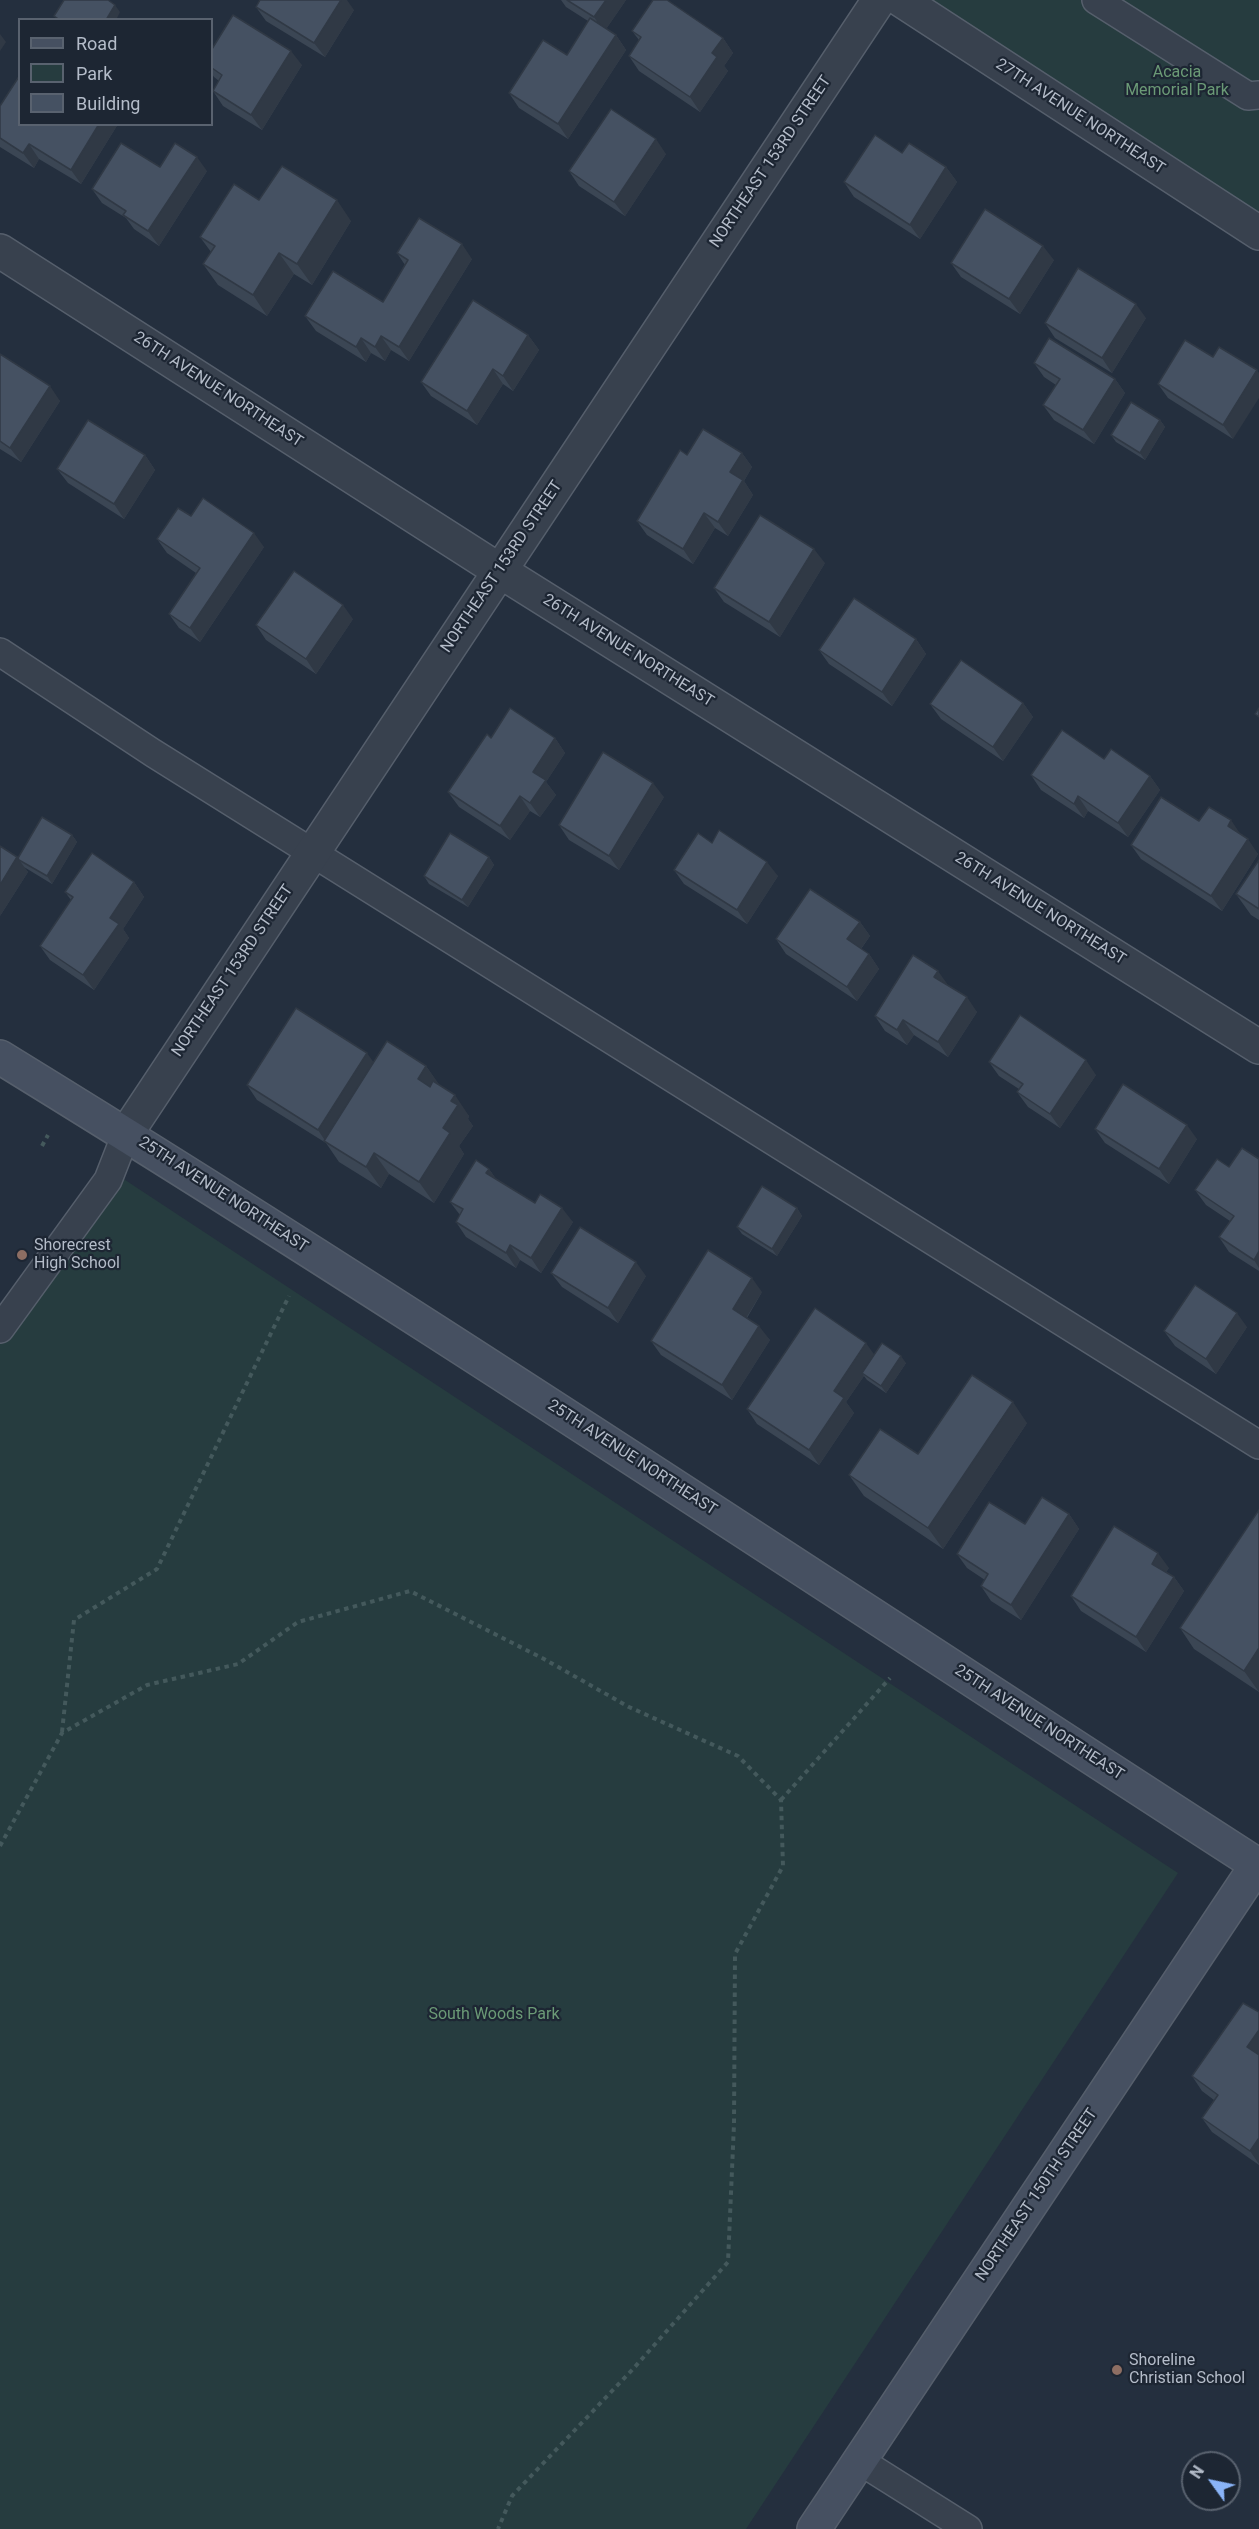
<!DOCTYPE html>
<style>
body{margin:0}
#map{position:relative;width:1259px;height:2529px;overflow:hidden;background:#242f3e;font-family:Roboto,sans-serif}
canvas{display:block}
.legend{position:absolute;left:18px;top:18px;width:195px;height:108px;box-sizing:border-box;background:#1d2633;border:2px solid #59626f;margin:0;padding:8px 10px;list-style:none;font-size:18px;color:#b4bcc9}
.legend li{display:flex;align-items:center;gap:12px;height:30px}
.legend b{width:30px;border:2px solid #59626f}
.north{position:absolute;left:1181px;top:2451px;width:60px;height:60px;box-sizing:border-box;background:#1d2633;border:2px solid #59626f;border-radius:50%;rotate:303deg;font-size:16px;font-weight:700;line-height:24px;text-align:center;color:#b4bcc9}
.north::after{content:'';display:block;margin:auto;width:21px;height:27px;background:#8ab4f8;clip-path:polygon(50% 0,100% 100%,50% 72%,0 100%)}
</style>
<div id="map">
<canvas width="1259" height="2529"></canvas>
<ul class="legend">
<li><b style="height:8px;background:#465061"></b>Road</li>
<li><b style="height:16px;background:#263c3f"></b>Park</li>
<li><b style="height:16px;background:#455162"></b>Building</li>
</ul>
<div class="north">N</div>
</div>
<script>
const c = document.querySelector('canvas').getContext('2d');
c.lineJoin = 'round';
function fill(path, color) { c.fillStyle = color; c.fill(path, 'evenodd'); }
function stroke(path, color, width, dash) { c.strokeStyle = color; c.lineWidth = width; c.lineCap = dash ? 'butt' : 'round'; c.setLineDash(dash || []); c.stroke(path); }
function drawText(font, color, halo, rows, align = 'center') {
  c.font = font + ' Roboto,sans-serif'; c.lineWidth = 4.5; c.setLineDash([]); c.textBaseline = 'middle'; c.strokeStyle = halo; c.fillStyle = color; for (const [text, x, y, turn = 0] of rows) {
    c.save(); c.translate(x, y); c.rotate((+turn || 0) * Math.PI / 180); c.textAlign = isNaN(turn) ? turn : align; if (halo) c.strokeText(text, 0, 0); c.fillText(text, 0, 0); c.restore();
  }
}
fill(new Path2D(`
 M901 0H1259V232Z
 M116 1174 1178 1873 746 2529H0V1344L108 1180Z`), '#263c3f');
const lane = new Path2D(`
 M1096 0 1248 96 1259 95
 M0 652 153 753 1259 1445
 M0 1329 108 1180 126 1134
 M860 2461 968 2529`);
const street = new Path2D(`
 M901 0 1259 233
 M0 251 500 571 1259 1047
 M126 1134 879 0`);
const secondary = new Path2D(`
 M0 1057C425 1318 840 1596 1259 1866
 M814 2529 1257 1865`);
stroke(lane, '#565f6c', 30);
stroke(street, '#565f6c', 36);
stroke(secondary, '#565f6c', 36);
stroke(new Path2D(`
 M42 1146 48 1135
 M62 1732 74 1620 157 1569 289 1296
 M781 1800 890 1678
 M0 1846 62 1733 147 1685 238 1664 298 1622 410 1591 544 1659 629 1707 738 1756 781 1800 783 1866 735 1954 734 2124 728 2262 633 2369 512 2496 498 2529`), '#44595c', 4, [4.5, 4.5]);
stroke(lane, '#38414e', 27);
stroke(street, '#38414e', 33);
stroke(secondary, '#465061', 33);
fill(new Path2D(`
 M561 0H626L606 29 616 35 626 50 568 139 519 108 509 93 567 55 588 21 566 7Z
 M256 7 354 10 325 57 266 21Z
 M632 31 723 38 733 53 724 66 728 71 700 112 639 71 629 56 639 40Z
 M212 49 302 65 262 130 223 106 213 91 219 81 214 77 212 74Z
 M0 106 20 124H118L81 184 39 159 34 168 0 147Z
 M902 153 946 167 957 182 920 239 854 197 844 182Z
 M666 154 625 216 579 186 569 171Z
 M160 167 207 171 159 246 134 229 126 218 102 203 92 189Z
 M259 200 351 221 312 285 294 274 267 316 218 285 203 264 211 252 200 237Z
 M397 253 472 259 409 361 391 350 385 361 371 353 366 362 316 331 305 316 383 302 405 265Z
 M1054 260 1020 314 961 277 951 263Z
 M1146 318 1112 373 1055 338 1045 323Z
 M528 335 539 350 513 391 503 384 477 425 431 396 421 382Z
 M1185 340 1233 439 1168 398 1158 384Z
 M0 354 60 401 21 462 0 449Z
 M1034 363 1115 379 1125 393 1094 444 1054 420 1043 405 1056 385 1044 377Z
 M1160 420 1165 427 1145 460 1116 442 1111 435Z
 M742 453 752 467 744 481 753 495 728 536 715 528 693 564 647 535 637 521 687 455Z
 M145 455 155 470 124 519 68 483 57 469Z
 M191 516 264 547 200 642 179 628 169 614 196 573 167 553 157 539Z
 M825 563 780 637 724 602 714 588Z
 M353 619 316 674 266 640 256 625Z
 M916 639 926 654 892 706 829 664 819 650Z
 M1023 703 1033 717 1003 761 941 719 930 704Z
 M491 738H555L565 753 546 782 556 795 540 817 530 811 510 840 459 807 448 792Z
 M1104 759 1150 776 1160 790 1128 837 1088 811 1084 818 1041 790 1031 775Z
 M664 797 619 870 569 840 559 825Z
 M1199 821 1241 835 1258 854 1222 911 1141 859 1131 845Z
 M72 835 77 842 52 884 24 867 28 872 0 916 17 857Z
 M712 843 778 876 747 924 684 884 674 870Z
 M489 857 494 865 468 907 429 884 424 876Z
 M1259 860V920L1251 915 1236 894Z
 M134 882 144 897 123 929 129 938 94 990 50 960 40 946 71 900 65 892Z
 M860 922 870 936 861 949 869 954 879 969 857 1001 786 954 776 939Z
 M948 986 977 1012 948 1057 914 1035 907 1045 885 1031 875 1016Z
 M989 1062 1096 1075 1060 1128 1028 1107 1017 1092 1019 1089 999 1076Z
 M374 1063 426 1066 439 1085 469 1116 468 1119 473 1126 459 1146 464 1154 434 1203 389 1174 381 1188 339 1162 326 1143 257 1100 247 1085Z
 M1095 1129 1197 1139 1169 1184 1105 1143Z
 M1259 1159V1271L1229 1252 1219 1237 1230 1221 1206 1205 1195 1190 1229 1167Z
 M489 1169 496 1179 535 1203 573 1222 541 1273 520 1260 516 1268 466 1237 456 1222 460 1215 450 1202Z
 M797 1208 802 1216 777 1256 742 1234 737 1227Z
 M551 1273 646 1276 618 1323 562 1287Z
 M762 1292 747 1318 770 1340 732 1400 661 1355 651 1341Z
 M1247 1327 1216 1374 1175 1346 1164 1331Z
 M874 1354 906 1363 886 1393 867 1380 864 1376 846 1402 854 1413 819 1465 757 1424 747 1409Z
 M1027 1423 943 1549 864 1496 849 1475Z
 M1259 1510V1692L1194 1649 1180 1628Z
 M1069 1514 1079 1529 1021 1620 991 1601 981 1586 985 1580 967 1568 957 1554 1025 1524Z
 M1169 1568 1166 1572 1174 1577 1184 1591 1146 1652 1081 1611 1071 1596Z
 M1259 2012V2165L1212 2132 1202 2118 1214 2100 1202 2091 1192 2076Z`), '#3b4654');
fill(new Path2D(`
 M341 0H347L354 10 325 57 314 43Z
 M606 0H626L604 32 594 17Z
 M115 5 120 12 116 20H106Z
 M0 34 6 42 0 51Z
 M616 35 626 50 568 139 558 124Z
 M723 38 733 53 724 66 728 71 700 112 690 97 712 53Z
 M291 51 302 65 262 130 251 115Z
 M99 124H118L81 184 71 170Z
 M656 139 666 154 625 216 614 202Z
 M29 144 39 159 34 168 23 153Z
 M197 157 207 171 159 246 148 231Z
 M946 167 957 182 920 239 910 225Z
 M337 200 351 221 312 285 297 264Z
 M462 244 472 259 409 361 399 347Z
 M1043 246 1054 260 1020 314 1009 299Z
 M279 253 294 274 267 316 253 295Z
 M1136 304 1146 318 1112 373 1102 358Z
 M528 335 539 350 513 391 503 376Z
 M381 336 391 350 385 361 375 347Z
 M361 338 371 353 366 362 356 347Z
 M493 369 503 384 477 425 467 411Z
 M1257 370 1259 373V398L1233 439 1223 425Z
 M1115 379 1125 393 1094 444 1083 430Z
 M50 386 60 401 21 462 10 448Z
 M1160 420 1165 427 1145 460 1140 453Z
 M742 453 752 467 744 481 753 495 728 536 718 522 730 472Z
 M145 455 155 470 124 519 114 504Z
 M704 513 715 528 693 564 683 549Z
 M254 533 264 547 200 642 190 628Z
 M814 549 825 563 780 637 769 622Z
 M343 605 353 619 316 674 306 659Z
 M916 639 926 654 892 706 882 692Z
 M1023 703 1033 717 1003 761 993 747Z
 M555 738 565 753 546 782 556 795 540 817 530 803 533 772Z
 M1150 776 1160 790 1128 837 1118 823Z
 M653 783 664 797 619 870 609 856Z
 M520 796 530 811 510 840 500 826Z
 M1078 796 1088 811 1084 818 1074 804Z
 M1231 820 1241 835 1228 826Z
 M72 835 77 842 52 884 47 876Z
 M1248 839 1258 854 1222 911 1211 896Z
 M17 857 28 872 0 916V885Z
 M489 857 494 865 468 907 462 900Z
 M767 862 778 876 747 924 737 910Z
 M134 882 144 897 123 929 129 938 94 990 83 975 110 918Z
 M860 922 870 936 857 954 847 939Z
 M869 954 879 969 857 1001 847 987Z
 M938 971 948 985 934 977Z
 M967 997 977 1012 948 1057 938 1042Z
 M903 1020 914 1035 907 1045 897 1030Z
 M367 1053 377 1067 326 1142 318 1130Z
 M1086 1060 1096 1075 1060 1128 1050 1114Z
 M426 1066 441 1087 432 1100 418 1079Z
 M455 1095 469 1116 468 1119 473 1126 459 1146 464 1154 434 1203 419 1182 443 1128 451 1101Z
 M1187 1125 1197 1139 1169 1184 1159 1169Z
 M374 1153 389 1174 381 1188 366 1167Z
 M489 1169 499 1183 486 1173Z
 M562 1208 573 1222 541 1273 531 1258Z
 M797 1208 802 1216 777 1256 772 1249Z
 M510 1245 520 1260 516 1268 506 1253Z
 M1259 1251V1268L1254 1260Z
 M636 1262 646 1276 618 1323 608 1308Z
 M752 1278 762 1292 743 1323 733 1309Z
 M1237 1313 1247 1327 1216 1374 1206 1359Z
 M759 1326 770 1340 732 1400 722 1385Z
 M866 1343 876 1357 862 1373 864 1376 846 1402 854 1413 819 1465 809 1450 834 1391Z
 M901 1356 906 1363 886 1393 881 1386Z
 M1013 1402 1027 1423 943 1549 928 1528Z
 M1069 1514 1079 1529 1021 1620 1011 1605Z
 M1158 1553 1169 1568 1162 1578 1152 1564Z
 M1174 1577 1184 1591 1146 1652 1136 1637Z
 M1259 1648V1692L1244 1671Z
 M1259 2030V2059L1247 2047Z
 M1259 2138V2164L1250 2151Z`), '#303945');
const building = new Path2D(`
 M64 0H108L115 5 106 20H60L54 16Z
 M260 0H341L314 43 256 7Z
 M567 0H606L594 17Z
 M653 0H667L723 38 712 53 717 57 690 97 629 56 641 37 632 31Z
 M233 15 291 51 251 115 213 91 222 75 212 68V49Z
 M590 18 616 35 558 124 509 93 543 40 567 55Z
 M20 75V124H99L71 170 29 144 23 153 0 138V106Z
 M611 109 656 139 614 202 569 171Z
 M875 135 902 153 909 143 946 167 910 225 844 182Z
 M121 143 160 167 175 143 197 157 148 231 123 215 126 211 92 189Z
 M282 166 337 200 297 264 279 253 253 295 203 264 215 246 200 237 234 184 259 200Z
 M985 209 1043 246 1009 299 951 263Z
 M419 218 462 244 399 347 381 336 375 347 361 338 356 347 305 316 333 271 383 302 408 260 397 253Z
 M1078 268 1136 304 1102 358 1045 323Z
 M473 300 528 335 503 376 493 369 467 411 421 382Z
 M1049 338 1115 379 1083 430 1043 405 1060 379 1034 363Z
 M1185 340 1213 357 1219 347 1257 370 1223 425 1158 384Z
 M0 354 50 386 10 448 0 441Z
 M1131 402 1160 420 1140 453 1111 435Z
 M88 420 145 455 114 504 57 469Z
 M703 429 742 453 730 472 743 480 718 522 704 513 683 549 637 521 680 450 687 455Z
 M203 498 254 533 190 628 169 614 200 568 157 539 178 508 191 516Z
 M760 515 814 549 769 622 714 588Z
 M294 571 343 605 306 659 256 625Z
 M854 598 916 639 882 692 819 650Z
 M961 660 1023 703 993 747 930 704Z
 M510 708 555 738 533 772 546 780 530 803 520 796 500 826 448 792 487 734 491 738Z
 M1259 708V717L1255 714Z
 M1062 730 1104 759 1111 749 1150 776 1118 823 1078 796 1074 804 1031 775Z
 M603 752 653 783 609 856 559 825Z
 M1161 797 1199 821 1209 807 1231 820 1228 826 1248 839 1211 896 1131 845Z
 M42 817 72 835 47 876 19 860 18 858Z
 M719 830 767 862 737 910 674 870 698 833 712 843Z
 M450 833 489 857 462 900 424 876Z
 M0 846 17 857 0 885Z
 M92 853 134 882 110 918 119 924 83 975 40 946 73 897 65 892Z
 M1259 860V909L1236 894Z
 M810 889 860 922 847 939 869 954 847 987 776 939Z
 M913 955 938 971 934 977 967 997 938 1042 903 1020 897 1030 875 1016Z
 M296 1008 367 1053 318 1130 247 1085Z
 M1020 1015 1086 1060 1050 1114 1017 1092 1023 1084 989 1062Z
 M387 1041 426 1066 418 1079 430 1087 433 1081 455 1095 451 1101 458 1105 443 1128 450 1133 419 1182 374 1153 366 1167 324 1141Z
 M1123 1084 1187 1125 1159 1169 1095 1129Z
 M1242 1148 1259 1159V1251L1254 1260 1219 1237 1234 1216 1195 1190 1217 1159 1229 1167Z
 M476 1160 489 1169 486 1173 535 1203 540 1194 562 1208 531 1258 510 1245 506 1253 456 1222 463 1209 450 1202Z
 M762 1186 797 1208 772 1249 737 1227Z
 M580 1227 636 1262 608 1308 551 1273Z
 M708 1250 752 1278 733 1309 759 1326 722 1385 651 1341Z
 M1195 1285 1237 1313 1206 1359 1164 1331Z
 M815 1308 866 1343 834 1391 844 1398 809 1450 747 1409Z
 M882 1343 901 1356 881 1386 862 1373Z
 M972 1375 1013 1402 928 1528 849 1475 880 1429 918 1454Z
 M1042 1497 1069 1514 1011 1605 981 1586 988 1574 957 1554 989 1502 1025 1524Z
 M1259 1510V1648L1244 1671 1180 1628Z
 M1114 1526 1158 1553 1152 1564 1174 1577 1136 1637 1071 1596Z
 M1243 2003 1259 2012V2030L1247 2047 1259 2055V2138L1250 2151 1202 2118 1218 2095 1192 2076Z`);
fill(building, '#455162');
stroke(building, '#303945', 1.5);
for (const [x, y, r, color] of [
 [22,1255,6,"#8d6e63"],
 [1117,2370,6,"#8d6e63"]
]) { const dot = new Path2D(); dot.arc(x, y, r, 0, 2 * Math.PI); c.fillStyle = color; c.fill(dot); stroke(dot, '#1d2633', 2); }
drawText('16px', '#6b9a76', '#1d2633', [
 ["Acacia",1177,73],
 ["Memorial Park",1177,91],
 ["South Woods Park",494,2015]
]);
drawText('16px', '#b4bcc9', '#1d2633', [
 ["27TH AVENUE NORTHEAST",1080,117,33],
 ["NORTHEAST 153RD STREET",771,162,-56],
 ["26TH AVENUE NORTHEAST",218,390,33],
 ["NORTHEAST 153RD STREET",502,567,-56],
 ["26TH AVENUE NORTHEAST",628,651,32],
 ["26TH AVENUE NORTHEAST",1040,909,32],
 ["NORTHEAST 153RD STREET",233,971,-56],
 ["25TH AVENUE NORTHEAST",223,1195,33],
 ["25TH AVENUE NORTHEAST",632,1458,33],
 ["25TH AVENUE NORTHEAST",1039,1723,33],
 ["NORTHEAST 150TH STREET",1037,2195,-56]
]);
drawText('16px', '#b4bcc9', '#1d2633', [
 ["Shorecrest",34,1246],
 ["High School",34,1264],
 ["Shoreline",1129,2361],
 ["Christian School",1129,2379]
], 'left');
</script>
